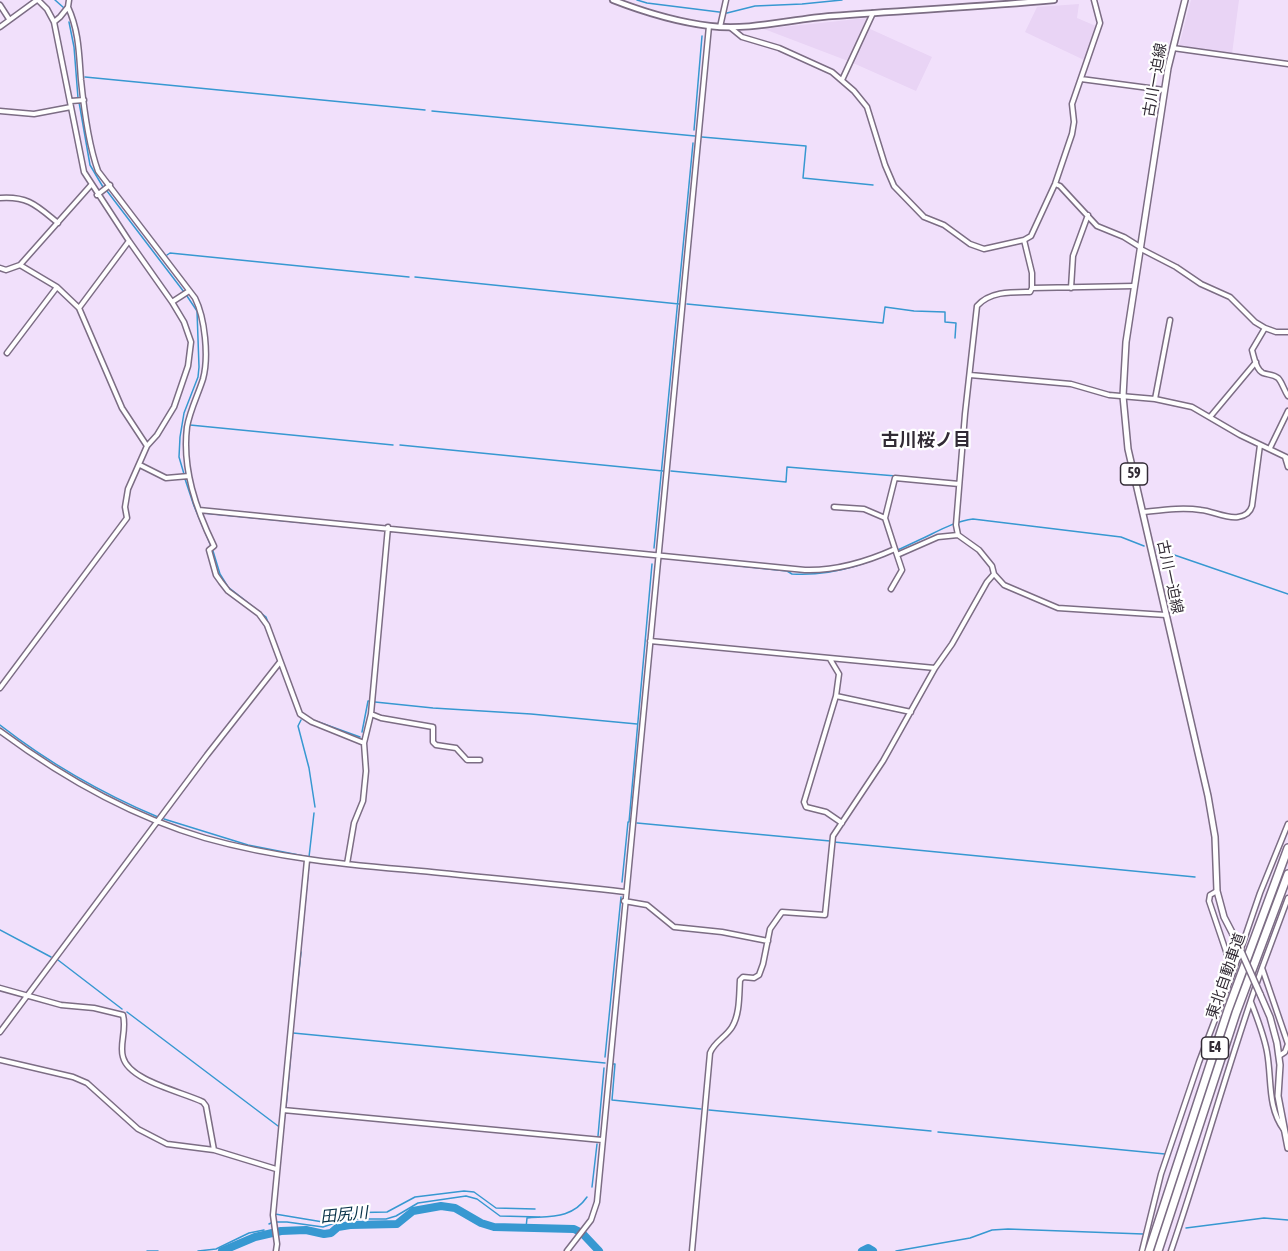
<!DOCTYPE html>
<meta charset="utf-8">
<style>
body{margin:0}
canvas{display:block;background:#f1e0fb}
</style>
<canvas width="1288" height="1251"></canvas>
<script>
const c = document.querySelector('canvas').getContext('2d');
c.lineJoin = 'round';
function fill(path, color) { c.fillStyle = color; c.fill(path, 'evenodd'); }
function stroke(path, color, width, dash) { c.strokeStyle = color; c.lineWidth = width; c.lineCap = dash ? 'butt' : 'round'; c.setLineDash(dash || []); c.stroke(path); }
function drawText(font, color, halo, rows, align = 'center') {
  c.font = font + ' "Asap Condensed","Noto Sans JP",sans-serif'; c.lineWidth = 4.5; c.setLineDash([]); c.textBaseline = 'middle'; c.strokeStyle = halo; c.fillStyle = color; for (const [text, x, y, turn = 0] of rows) {
    c.save(); c.translate(x, y); c.rotate((+turn || 0) * Math.PI / 180); c.textAlign = isNaN(turn) ? turn : align; if (halo) c.strokeText(text, 0, 0); c.fillText(text, 0, 0); c.restore();
  }
}
fill(new Path2D(`
 M1191 0H1239L1232 54 1179 46Z
 M1079 4 1077 18 1096 26 1084 60 1025 32 1037 7Z
 M867 18 848 61 764 29Z
 M868 28 932 57 916 91 853 63Z`), '#e9d4f5');
stroke(new Path2D(`
 M55 0 64 8
 M637 0 647 3 727 13 755 6 802 4 842 0
 M69 22 74 47 78 98
 M85 77 425 110
 M79 102 90 165 103 187
 M432 111 695 136
 M694 130 702 36
 M702 137 806 146 803 178 873 185
 M107 191 184 292
 M167 255 170 253 409 277
 M415 277 679 304
 M687 304 883 323 885 307 914 311 945 312V322L956 323 955 338
 M190 425 393 445
 M400 445 663 471
 M671 471 786 482 787 467 896 476
 M184 474 179 457 180 437 184 413 198 377 199 367 197 311 187 296
 M185 479 194 506 211 546
 M203 513 348 527
 M654 548 693 143
 M1157 549 1288 594
 M213 551 220 574 228 587 266 617 285 668
 M674 559 787 571 792 574C836 577 878 560 917 541 935 533 954 521 973 519L1121 537 1144 546
 M375 702 433 708 531 714 637 724
 M310 719 360 737
 M301 720 298 726 309 768 315 807
 M0 725C49 763 101 793 158 817
 M362 732 368 701H370
 M164 819 248 845 309 857 314 813
 M629 822 652 564
 M637 823 830 841
 M834 842 1195 877
 M622 882 628 822
 M0 930 51 957
 M301 945 309 864
 M58 960 122 1009
 M127 1012 278 1126
 M294 1016 301 952
 M293 1033 605 1063
 M605 1057 621 897
 M613 1064H615L612 1100 701 1109
 M286 1107 291 1051
 M709 1110 931 1131
 M285 1112 275 1214 323 1222 340 1213 387 1212 415 1197 464 1191 474 1192 496 1208 535 1209
 M938 1132 1165 1154
 M598 1136 604 1068
 M592 1187 597 1144
 M276 1222H287L323 1227 347 1219H386L396 1216 418 1203 466 1196 477 1199 500 1216 540 1217
 M269 1224 271 1223
 M526 1228 527 1218C550 1216 572 1219 587 1197
 M1186 1228 1264 1218 1288 1220
 M147 1251H158
 M198 1251 216 1249 249 1233 264 1230
 M896 1251 970 1238 992 1230 1008 1229 1143 1234`), '#3798d1', 1.5);
stroke(new Path2D(`
 M222 1251 255 1237 281 1231 306 1230 324 1234 331 1233 338 1227 350 1225 397 1224 413 1211 441 1206 455 1208 481 1223 494 1227 574 1229 582 1233 599 1251
 M862 1251 868 1248 873 1251`), '#3798d1', 8);
const minor = new Path2D(`
 M0 5 9 19
 M68 7 69 0
 M54 22 60 17 68 7C79 31 79 54 81 80 84 110 88 143 98 171L195 298C205 318 209 357 203 379 198 395 190 410 187 427 182 469 196 509 214 546L209 550 216 575 221 582 228 591 259 614 267 625 300 714 312 722 364 743
 M0 27 37 0
 M720 27 726 0
 M731 28 742 37 779 48 832 72 854 91 867 107 885 165 894 186 924 217 944 225 970 244 984 249 1024 240 1031 236 1055 184 1072 134 1074 122 1072 104 1100 23 1094 0
 M1173 48 1288 64
 M1081 79 1164 90
 M842 80 873 13
 M71 101 84 100
 M0 111 34 114 71 107
 M1055 184 1060 186 1097 226 1124 237 1140 247
 M97 195 110 185
 M0 198C29 196 37 206 58 223
 M1024 240 1032 273V288
 M1141 249 1176 267 1201 284 1230 297 1255 322 1265 328 1276 332H1288
 M20 265 91 185
 M0 268 6 270 20 265 57 287 79 308 122 408 147 446
 M1071 288 1073 256 1088 215
 M172 302 189 291
 M79 308 129 241
 M1265 328 1252 350C1254 357 1256 370 1263 373 1268 375 1273 374 1278 378 1282 382 1284 390 1288 396
 M7 353 57 287
 M970 375 1071 384 1109 395 1155 399 1192 407 1240 435 1288 458
 M1155 399 1170 320
 M1210 417 1256 362
 M1270 448 1288 411
 M1285 457 1288 467
 M140 465 166 478 189 476
 M834 507 864 509 885 518 895 549
 M199 510 805 570C837 571 866 562 895 549L897 555 938 537 958 535 979 550 992 566 994 574 1004 585 1058 608 1166 615
 M1143 512C1162 510 1182 507 1201 510 1212 511 1227 519 1238 517 1245 516 1250 513 1252 506L1260 445
 M885 518 895 478 959 484
 M958 535 956 525 965 414 977 306C990 291 1012 292 1030 292L1032 288 1134 286
 M891 589 902 570 897 555
 M650 641 935 668
 M830 659 839 674 836 696 804 802 806 807 826 812 842 823
 M0 688 127 518 125 507 128 489 147 446 157 435 174 407 188 366 191 342 184 322 172 302 129 241 84 172 54 22 47 9 38 0
 M836 696 911 712
 M371 714 381 718 433 727V742L436 745 456 748 467 760H480
 M0 731C62 777 130 816 205 838 276 858 348 865 421 871 489 878 557 884 625 892
 M347 864 354 823 363 801 366 771 364 743 371 714 388 527
 M624 901 647 905 674 927 722 932 768 941
 M1233 972 1260 893 1288 824
 M0 988 61 1005 94 1008 123 1015C127 1030 119 1045 123 1057 129 1081 183 1092 203 1102L206 1106 214 1150
 M1251 1002C1257 1018 1264 1035 1267 1052 1272 1079 1267 1107 1284 1130
 M0 1032 207 755 280 662
 M1279 1056 1285 1052 1288 1044 1262 968 1288 898
 M0 1060 73 1077 87 1083 138 1129 167 1144 214 1150 276 1169
 M283 1110 307 860
 M276 1251 277 1244 273 1215 283 1110 602 1140
 M567 1251 591 1220 597 1202 709 26
 M692 1251 710 1053C714 1042 726 1037 732 1027 740 1014 739 995 740 980L743 977 754 978 759 975 763 964 770 929 782 912 825 915 833 836 883 761 935 668 952 644 987 582 994 574
 M1142 1251 1161 1174 1199 1062 1233 972 1209 901 1210 895 1217 891
 M1171 1251C1203 1157 1229 1061 1262 968`);
const tertiary = new Path2D(`
 M613 0C644 12 677 22 710 26 750 31 791 19 832 16 906 10 980 7 1054 0`);
const primary = new Path2D(`
 M1185 0 1168 68 1126 342 1123 396 1128 449 1208 796 1215 837 1217 891 1224 917 1237 942
 M1260 994 1270 1017 1277 1043 1280 1065 1278 1096 1288 1148`);
const motorway = new Path2D(`
 M1149 1251 1228 1010 1288 848
 M1158 1251 1236 1013 1288 874`);
stroke(minor, '#7c6d84', 7);
stroke(tertiary, '#7c6d84', 8);
stroke(primary, '#7c6d84', 8);
stroke(motorway, '#7c6d84', 10);
stroke(minor, '#fff', 4);
stroke(tertiary, '#fff', 4.5);
stroke(primary, '#fff', 5);
stroke(motorway, '#fff', 7);
const primaryBridge = new Path2D(`
 M1237 942 1260 994`);
stroke(primaryBridge, '#7c6d84', 8, []);
stroke(primaryBridge, '#fff', 5);
for (const [x, y, w] of [
 [1134,474,27],
 [1215,1048,27]
]) { const box = new Path2D(); box.roundRect(x - w / 2, y - 11, w, 22, 4.5); c.fillStyle = '#fff'; c.fill(box); stroke(box, '#322b35', 1.5); }
drawText('bold 14px', '#322b35', null, [
 ["59",1134,474],
 ["E4",1215,1048]
]);
drawText('15px', '#322b35', '#fff', [
 ["古川一迫線",1155,80,-80],
 ["古川一迫線",1170,577,78],
 ["東北自動車道",1226,976,-71]
]);
drawText('italic 16px', '#053047', '#fff', [
 ["田尻川",344,1215,-6]
]);
drawText('bold 18px', '#322b35', '#fff', [
 ["古川桜ノ目",926,440]
]);
</script>
